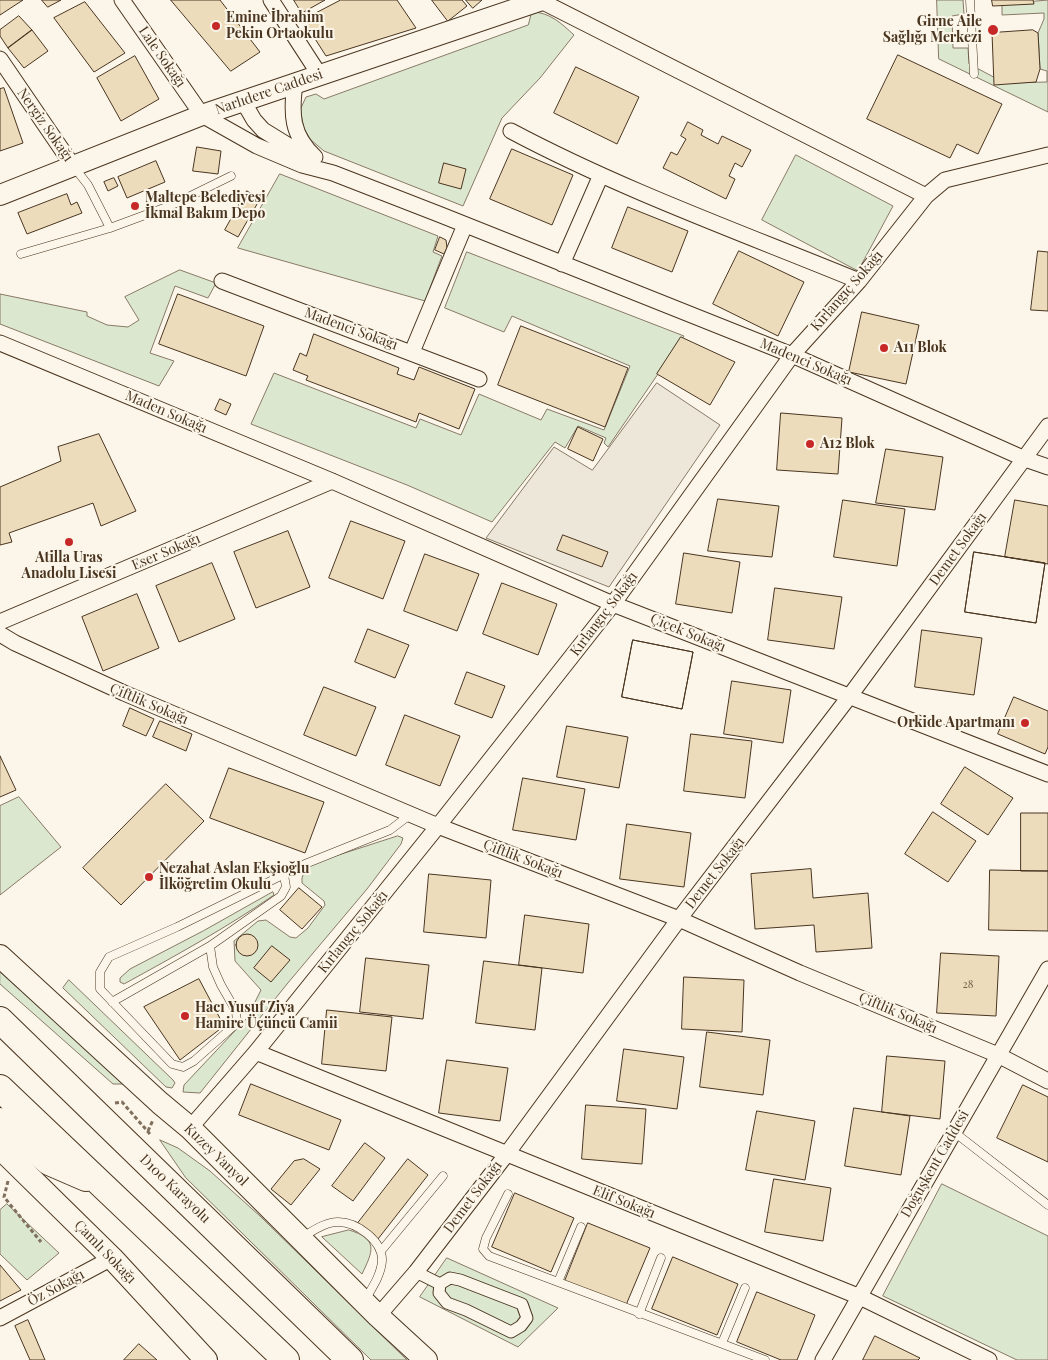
<!DOCTYPE html>
<meta charset="utf-8">
<style>
body{margin:0}
canvas{display:block;background:#fbf6e9}
</style>
<canvas width="1048" height="1360"></canvas>
<script>
const c = document.querySelector('canvas').getContext('2d');
c.lineJoin = 'round';
function fill(path, color) { c.fillStyle = color; c.fill(path, 'evenodd'); }
function stroke(path, color, width, dash) { c.strokeStyle = color; c.lineWidth = width; c.lineCap = dash ? 'butt' : 'round'; c.setLineDash(dash || []); c.stroke(path); }
function drawText(font, color, halo, rows, align = 'center') {
  c.font = font + ' "Playfair Display",serif'; c.lineWidth = 4; c.setLineDash([]); c.textBaseline = 'middle'; c.strokeStyle = halo; c.fillStyle = color; for (const [text, x, y, turn = 0] of rows) {
    c.save(); c.translate(x, y); c.rotate((+turn || 0) * Math.PI / 180); c.textAlign = isNaN(turn) ? turn : align; if (halo) c.strokeText(text, 0, 0); c.fillText(text, 0, 0); c.restore();
  }
}
const green = new Path2D(`
 M937 0H963L964 14 952 16 953 48H968L969 64 1005 83 1047 82V71L1040 69 1038 33 1044 19V13L1002 15V4L1048 0V112L939 59Z
 M532 12C550 12 562 24 574 35L540 78 502 118 463 206 324 151 311 140 304 129 300 110 306 97 316 94 324 99 528 25Z
 M796 155 893 206 858 271 762 220Z
 M280 174 438 236 433 252 442 256 425 301 238 248Z
 M467 252 684 336 608 447 604 443 606 438 578 426 565 448 555 442 492 522 407 485 251 424 274 373 416 428 420 419 461 435 479 394 541 420 547 409 604 430 630 366 512 316 504 332 445 308Z
 M180 270 216 283 208 298 175 286 150 353 174 361 159 386 0 324V294L87 312V316L107 325 128 327 139 320 125 297Z
 M19 797 61 847 0 895V806Z
 M398 836 403 838 401 844 367 889 287 984 200 1093 183 1092 184 1085 247 1018 261 990 235 961 234 941 258 921 266 920 290 937 296 938 308 928 325 905 324 901 302 883V878L306 867 317 862Z
 M273 892 274 895C226 928 175 956 124 984L120 982V978L130 969 203 931Z
 M0 972 124 1084H113L0 984Z
 M69 980 173 1080 175 1083 172 1088 166 1087 63 988Z
 M160 1140 178 1148 210 1171 261 1217 407 1360H371L186 1178Z
 M942 1184 1048 1236V1360H1017L883 1296Z
 M7 1204 59 1253 27 1280 0 1254V1210Z
 M349 1230C379 1239 373 1251 362 1274L322 1237Z
 M447 1258 558 1308 518 1347 420 1297Z`);
fill(green, '#dce7d0');
stroke(green, '#887966', 1);
const parking = new Path2D(`
 M657 383 720 425 609 587 486 538 554 447 592 470Z`);
fill(parking, '#ede7d9');
stroke(parking, '#887966', 1);
const building = new Path2D(`
 M0 0H23L0 15Z
 M42 0H61L48 7Z
 M171 0H220L260 52 231 71Z
 M294 0H325L302 13Z
 M341 0H397L416 28 326 56 303 20Z
 M432 0H462L467 6 448 21Z
 M466 0H482L473 8Z
 M992 0H1033L1034 4 993 6Z
 M85 2 125 53 94 72 54 18Z
 M19 16 32 30 8 48 0 36V30Z
 M32 30 48 51 24 68 8 48Z
 M1033 30 1038 33 1040 69 1036 82 994 85 992 33Z
 M898 55 1002 104 978 154 957 144 950 158 867 119Z
 M135 56 159 99 121 121 97 78Z
 M576 67 639 97 617 144 554 113Z
 M4 88 23 143 0 151V89Z
 M688 122 703 130 701 135 718 144 722 136 751 150 742 167 735 163 729 176 735 179 726 199 663 168 671 152 677 155 686 139 681 136Z
 M197 147 221 151 218 174 193 171Z
 M512 149 573 175 552 225 490 199Z
 M156 161 165 182 127 198 118 177Z
 M444 163 466 169 461 189 439 183Z
 M114 178 118 186 108 191 104 182Z
 M247 191 260 199 238 237 225 230Z
 M67 194 71 205 77 202 82 213 27 234 18 213Z
 M628 207 688 231 672 272 612 248Z
 M440 237 446 240 447 248 444 254 435 250Z
 M739 251 804 282 778 336 713 304Z
 M1038 251 1048 252V311L1031 310Z
 M178 294 264 326 246 376 159 344Z
 M862 312 919 325 906 384 849 372Z
 M521 326 628 368 605 427 498 385Z
 M314 334 399 368 397 374 414 380 419 367 475 389 459 429 419 413 416 422 306 380 308 376 293 370 300 353 306 356Z
 M681 337 735 362 710 405 657 374Z
 M220 399 231 404 226 415 215 410Z
 M781 413 842 418 838 474 777 470Z
 M578 427 603 439 593 461 568 449Z
 M99 434 136 511 101 526 93 503 9 533 12 542 0 545V487L61 461 58 447Z
 M886 449 943 457 935 510 876 503Z
 M718 499 779 506 772 557 708 551Z
 M843 500 905 509 897 566 834 557Z
 M1015 500 1048 506V564L1005 557Z
 M351 521 405 541 383 599 329 578Z
 M288 531 310 587 256 608 234 552Z
 M563 535 608 552 602 567 557 550Z
 M974 552 1045 563 1036 623 965 612Z
 M974 552 1045 563 1036 623 965 612Z
 M684 553 740 562 732 613 676 604Z
 M425 554 479 574 457 631 404 611Z
 M212 563 235 619 179 642 156 586Z
 M502 583 557 604 538 655 483 634Z
 M775 588 842 597 834 649 768 640Z
 M137 594 159 648 103 671 82 617Z
 M368 629 409 645 395 678 355 662Z
 M922 630 982 638 974 695 915 687Z
 M633 640 693 652 682 709 622 697Z
 M633 640 693 652 682 709 622 697Z
 M467 672 505 686 492 718 455 704Z
 M732 681 791 690 783 743 724 734Z
 M324 687 376 707 356 756 304 735Z
 M1014 697 1048 711V747L1045 754 998 734Z
 M130 708 154 719 146 736 123 726Z
 M405 715 460 736 440 786 386 765Z
 M160 721 192 734 186 751 153 737Z
 M567 726 628 737 619 788 557 777Z
 M691 734 752 741 745 798 684 791Z
 M0 756 16 790 0 797Z
 M965 767 1013 798 988 835 941 804Z
 M229 768 324 802 305 853 210 818Z
 M523 778 585 789 576 840 513 830Z
 M166 784 204 821 121 905 83 868Z
 M933 812 976 841 948 882 905 854Z
 M1021 813H1048V871H1021Z
 M627 824 691 833 684 887 620 879Z
 M811 869 813 898 868 893 872 948 816 952 814 925 755 929 751 874Z
 M990 870 1048 871V931L989 930Z
 M429 874 491 880 486 938 424 932Z
 M299 888 322 907 302 929 280 910Z
 M525 915 589 924 583 973 519 965Z
 M236 945a11 11 0 1 1 22 0a11 11 0 1 1-22 0Z
 M272 946 290 960 271 982 254 968Z
 M941 953 999 956 996 1016 937 1013Z
 M366 958 429 965 423 1019 360 1012Z
 M484 961 542 968 535 1030 476 1023Z
 M684 977 744 980 742 1032 682 1029Z
 M199 979 224 1026 180 1060 144 1007Z
 M327 1010 392 1017 386 1071 322 1064Z
 M707 1032 770 1040 763 1095 700 1087Z
 M624 1049 684 1057 677 1109 617 1101Z
 M887 1056 945 1061 940 1119 882 1112Z
 M447 1060 508 1068 500 1121 439 1113Z
 M251 1084 341 1120 329 1150 239 1115Z
 M1023 1085 1048 1097V1162L997 1138Z
 M586 1105 646 1109 642 1164 582 1159Z
 M854 1108 910 1116 901 1175 845 1166Z
 M757 1111 815 1121 805 1180 746 1170Z
 M365 1143 385 1158 353 1201 332 1186Z
 M304 1159 320 1169 291 1205 271 1189 294 1161Z
 M408 1159 428 1175 378 1239 358 1223Z
 M774 1179 831 1188 823 1241 765 1232Z
 M515 1193 574 1218 551 1272 492 1247Z
 M588 1223 650 1248 626 1305 565 1281Z
 M673 1257 738 1284 717 1335 652 1309Z
 M0 1265 21 1290 0 1301Z
 M757 1292 815 1315 797 1360H781L737 1342Z
 M28 1320 45 1360H30L15 1326Z
 M875 1336 920 1358 918 1360H863Z
 M139 1344 157 1360H124Z`);
fill(building, '#ecdcbc');
stroke(building, '#4a3520', 1);
const service = new Path2D(`
 M970 0 974 74
 M74 167 88 185 110 228
 M21 254 110 228 172 205 231 176
 M284 875 286 887 281 896 210 946 213 967 221 985 236 1011 237 1023 194 1061 183 1067 172 1064 100 989V972L109 957 177 927 305 864 390 830 411 814
 M112 1002 210 946
 M954 1132 1048 1205
 M508 1194 486 1238 483 1249 489 1256 765 1360
 M302 1237C313 1231 325 1222 338 1222 357 1222 383 1241 382 1261 381 1275 372 1288 365 1300
 M381 1251 443 1176
 M558 1282 581 1227
 M639 1314 661 1258
 M722 1343 745 1288`);
const pedestrian = new Path2D(`
 M416 1272 440 1284 439 1293 447 1303 466 1310 511 1332 521 1326 527 1318 522 1304 460 1280 450 1278 440 1284`);
const minor = new Path2D(`
 M122 0 202 115 257 146 302 165 333 173 441 215 792 355 1025 459 1048 467
 M271 0 319 74
 M541 1 926 196
 M0 59 73 166
 M295 83C291 113 291 135 315 157
 M243 101 254 120 263 130 310 159
 M511 131C622 190 742 233 859 281
 M562 264 601 175
 M222 281 479 379
 M0 343 332 481 613 604 1048 774
 M412 352 465 225
 M0 622 332 481
 M0 634 15 643 124 693 438 826 679 919 800 973 998 1055 1048 1081
 M256 1052 860 1297 989 1360
 M190 1128 256 1052 438 826 613 604 792 355 859 281 926 196 945 180 1048 155
 M378 1316 416 1272 506 1155 679 919 849 697 1048 426
 M0 1318 112 1258
 M823 1360 1048 969`);
const tertiary = new Path2D(`
 M0 195 202 115 542 0`);
const secondary = new Path2D(`
 M0 956 160 1103 190 1128 378 1316 426 1360
 M0 1148 112 1258 206 1360`);
const trunk = new Path2D(`
 M0 1020 350 1360
 M0 1088 286 1360
 M0 1121 49 1162 86 1178`);
stroke(service, '#4a3520', 9);
stroke(pedestrian, '#4a3520', 13);
stroke(minor, '#4a3520', 17);
stroke(tertiary, '#4a3520', 22);
stroke(secondary, '#4a3520', 24);
stroke(trunk, '#4a3520', 28);
stroke(new Path2D(`
 M115 1103 122 1102 150 1134
 M148 1131 153 1120
 M8 1181 4 1197 41 1242`), '#7f6f5c', 3, [4, 2.5]);
stroke(service, '#fbf6e9', 8);
stroke(pedestrian, '#fbf6e9', 11);
stroke(minor, '#fbf6e9', 15);
stroke(tertiary, '#fbf6e9', 20);
stroke(secondary, '#fbf6e9', 22);
stroke(trunk, '#fbf6e9', 26);
for (const [x, y, r, color] of [
 [216,26,5,"#c62828"],
 [993,30,6,"#c62828"],
 [135,206,5,"#c62828"],
 [884,348,5,"#c62828"],
 [810,444,5,"#c62828"],
 [69,542,5,"#c62828"],
 [1025,723,5,"#c62828"],
 [149,877,5,"#c62828"],
 [185,1016,5,"#c62828"]
]) { const dot = new Path2D(); dot.arc(x, y, r, 0, 2 * Math.PI); c.fillStyle = color; c.fill(dot); stroke(dot, '#fbf6e9', 2); }
drawText('11px', '#725f47', null, [
 ["28",968,985]
]);
drawText('bold 14px', '#4a3520', '#fbf6e9', [
 ["Emine İbrahim",226,18],
 ["Pekin Ortaokulu",226,34],
 ["Girne Aile",982,22,"right"],
 ["Sağlığı Merkezi",982,38,"right"],
 ["Maltepe Belediyesi",145,198],
 ["İkmal Bakım Depo",145,214],
 ["A11 Blok",894,348],
 ["A12 Blok",820,444],
 ["Atilla Uras",69,558,"center"],
 ["Anadolu Lisesi",69,574,"center"],
 ["Orkide Apartmanı",1015,723,"right"],
 ["Nezahat Aslan Ekşioğlu",159,869],
 ["İlköğretim Okulu",159,885],
 ["Hacı Yusuf Ziya",195,1008],
 ["Hamire Üçüncü Camii",195,1024]
], 'left');
drawText('14px', '#4a3520', '#fbf6e9', [
 ["Lale Sokağı",162,57,55],
 ["Narlıdere Caddesi",269,92,-19],
 ["Nergiz Sokağı",45,125,55],
 ["Kırlangıç Sokağı",847,291,-49],
 ["Madenci Sokağı",351,329,20],
 ["Madenci Sokağı",806,362,23],
 ["Maden Sokağı",166,412,23],
 ["Demet Sokağı",958,549,-54],
 ["Eser Sokağı",166,552,-23],
 ["Kırlangıç Sokağı",604,614,-53],
 ["Çiçek Sokağı",688,633,22],
 ["Çiftlik Sokağı",149,704,23],
 ["Çiftlik Sokağı",523,859,21],
 ["Demet Sokağı",715,873,-52],
 ["Kırlangıç Sokağı",353,932,-51],
 ["Çiftlik Sokağı",898,1013,23],
 ["Kuzey Yanyol",216,1155,44],
 ["Doğuşkent Caddesi",935,1164,-60],
 ["D100 Karayolu",175,1189,44],
 ["Demet Sokağı",473,1197,-53],
 ["Elif Sokağı",624,1202,22],
 ["Çamlı Sokağı",105,1252,46],
 ["Öz Sokağı",56,1288,-28]
]);
</script>
